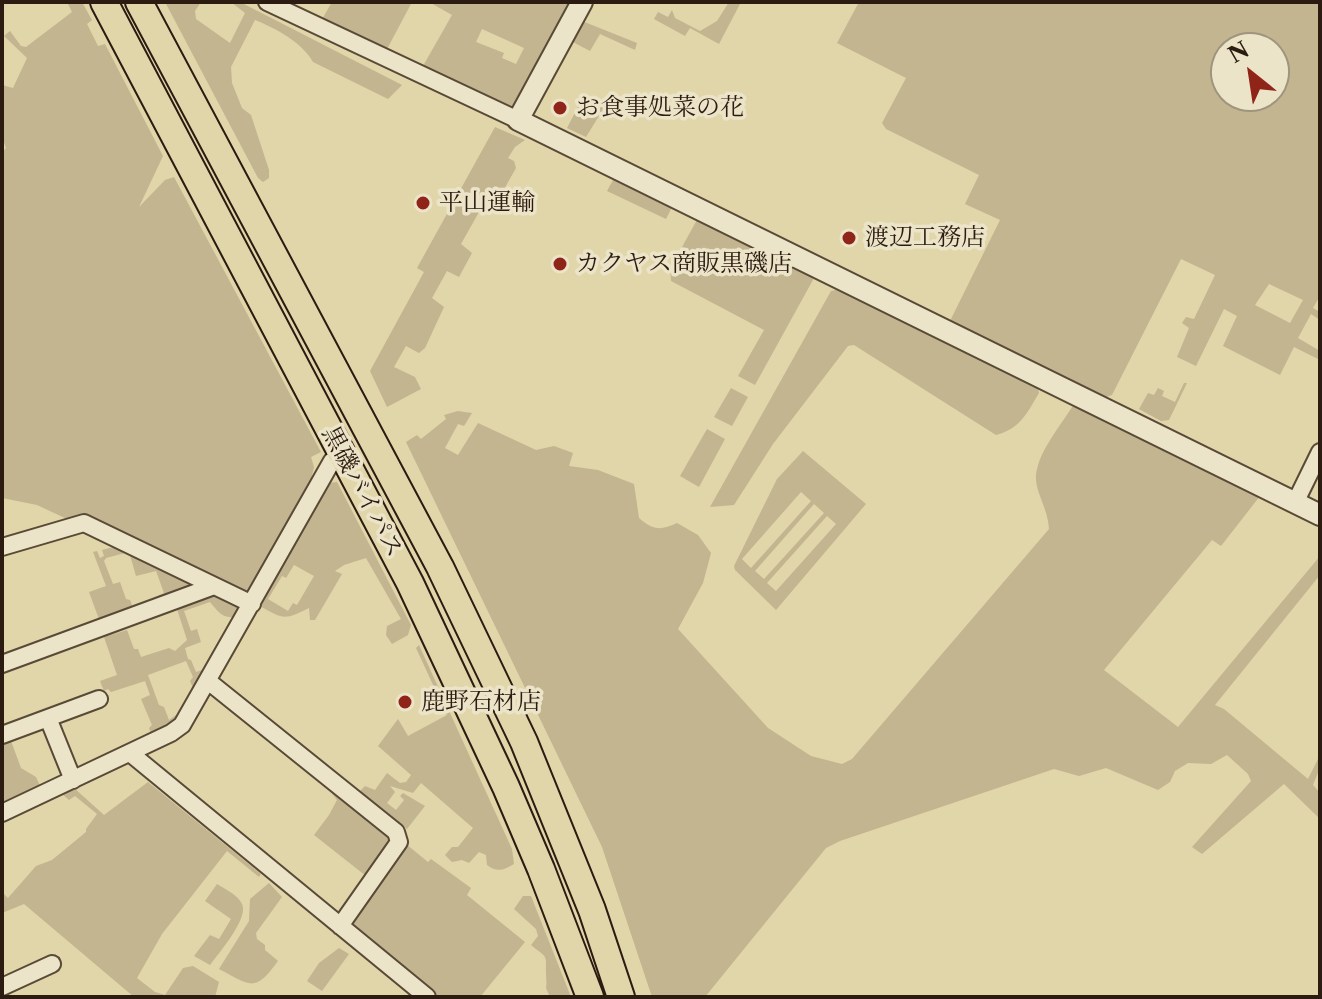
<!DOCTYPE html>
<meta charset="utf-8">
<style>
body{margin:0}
#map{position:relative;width:1322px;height:999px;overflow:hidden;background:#e1d5aa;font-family:"Libre Caslon Text",serif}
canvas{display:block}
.frame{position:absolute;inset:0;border:4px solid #2b1b10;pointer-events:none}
.north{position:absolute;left:1210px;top:32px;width:80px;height:80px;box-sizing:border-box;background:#ece4c8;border:2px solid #9f947e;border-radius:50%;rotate:330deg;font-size:22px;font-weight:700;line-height:32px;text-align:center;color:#2b1b10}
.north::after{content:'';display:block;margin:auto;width:28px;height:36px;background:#8f2418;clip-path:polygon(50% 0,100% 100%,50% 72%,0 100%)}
</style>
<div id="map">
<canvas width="1322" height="999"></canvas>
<div class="frame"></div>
<div class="north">N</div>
</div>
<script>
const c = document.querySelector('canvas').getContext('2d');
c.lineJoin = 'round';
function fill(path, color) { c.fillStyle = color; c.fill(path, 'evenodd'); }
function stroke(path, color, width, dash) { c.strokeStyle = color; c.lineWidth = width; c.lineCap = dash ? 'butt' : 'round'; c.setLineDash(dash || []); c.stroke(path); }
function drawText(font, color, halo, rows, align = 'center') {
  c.font = font + ' "Libre Caslon Text","Noto Serif JP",serif'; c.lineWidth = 7; c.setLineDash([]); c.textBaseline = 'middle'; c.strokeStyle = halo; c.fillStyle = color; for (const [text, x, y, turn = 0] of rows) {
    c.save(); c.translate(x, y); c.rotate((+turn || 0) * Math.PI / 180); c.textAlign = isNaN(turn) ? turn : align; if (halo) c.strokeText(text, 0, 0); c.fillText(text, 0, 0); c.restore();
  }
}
fill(new Path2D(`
 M67 2H82L92 20 87 24 98 46 105 44 163 156 139 207 165 180 174 177 321 452 311 457 314 467 310 484 251 590 245 591 88 517 80 515 67 519 37 505 2 498V153L6 148 2 137V85L13 88 27 58 4 36 10 31 21 46 26 47 72 12Z
 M165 2H201L195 11 196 19 230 43 245 13 231 2H240L402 85 388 99 313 62C302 42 275 28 255 20L231 67 232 83 242 108 251 115 269 170V178L263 182 258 178Z
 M332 2H412L386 51 321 21Z
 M429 2H571L518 106 513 107 423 66 452 15ZM482 29 524 48 516 64 502 58 504 53 476 42Z
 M729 2H741L719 44 690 28 685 36 654 19 658 12 668 17 672 10 675 18 700 31 717 21Z
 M859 2H1320V296L1313 308 1320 312V320L1311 314 1298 338 1320 351V360L1294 347 1280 375 1223 346 1237 316 1224 309 1196 366 1177 357 1189 328 1182 323 1186 317 1194 319 1215 275 1181 259 1112 395 1106 397 956 328 950 321 1000 220 965 204 979 175 886 129 882 123 906 78 837 43ZM1226 48H1274V96H1226ZM1269 284 1303 300 1290 323 1255 305Z
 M582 21 637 43 635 50 600 34 590 51 571 41Z
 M610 93 612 95 586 137 567 128 581 101 598 111Z
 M495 127 525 140 515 147 508 158 514 161 516 168 503 191 492 189 461 244 472 253 459 277 447 271 432 298 444 307 425 348 419 353 406 346 394 367 415 377 421 389 387 407 370 371 424 272 417 268Z
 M613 180 672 207 666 219 607 191Z
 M698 218 810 270 814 278 755 385 738 376 764 330 671 281 670 267 673 262 679 265 688 251 682 247Z
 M843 288 1037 384 1039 393C1027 413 1020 429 996 435L854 345 848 346 773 444 734 505 710 507 831 291Z
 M1184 383H1187L1169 420 1161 421 1139 409 1148 393 1154 395 1158 388 1164 391 1162 396 1175 402Z
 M731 388 748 397 732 426 714 417Z
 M1080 404 1260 496 1221 546 1212 540 1104 670 1178 727 1320 556V575L1215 705 1224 709 1308 779 1320 755V768L1313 785 1320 793V819L1284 784 1202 854 1192 847 1251 781 1248 774 1227 755 1211 764 1188 763 1175 771 1170 782 1158 790 1106 768 1079 776 1054 769 840 841 826 848 705 997H652L602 847 406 442 417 435 421 439 446 419 444 415 458 411 472 413 464 426 458 424 445 448 458 455 478 423 536 450 554 446 573 453 569 466 598 470 634 484 639 518C653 530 660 531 677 523L698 535 711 553 703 583 678 629 768 728 811 756 842 764 852 759 1049 529C1048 509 1037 495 1036 480 1035 455 1060 427 1072 407Z
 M707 429 725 439 699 487 680 476Z
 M803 451 866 504 776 610 735 570 734 566 777 479ZM801 492 811 501 751 568 742 559ZM814 504 824 513 764 579 755 571ZM827 516 836 524 776 591 767 583Z
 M337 482 411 625 408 635 392 644 386 635 387 626 401 619 366 558 344 565 335 571 342 574 315 620H310L309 608C285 620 284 620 260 606L323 492 329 483ZM294 565 314 576 297 605 293 603 288 611 268 599 282 576 286 578Z
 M117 546 198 583 150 604 149 600 164 593 156 571 136 576 130 555 125 553 106 558 104 561 113 584 120 582 126 599 130 600 134 610 100 622 89 592 106 586 93 552 97 551 100 558 104 556 102 550Z
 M211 594 236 603 239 610 238 616C224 620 219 613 210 602L184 611 191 631 197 629 201 642 185 648 188 659 191 660 196 672 208 668 194 690 190 681 193 677 186 661 148 675 159 705 164 707 169 720 176 715 178 717 173 724 152 737 149 728 152 725 141 699 150 695 145 681 111 692 108 689 104 691 100 681 117 675 104 637 127 630 134 649H138L141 657 169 648 175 651 187 640 176 606Z
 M419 645 512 849 514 864C504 870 497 873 487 865L486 855 479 852 469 863 462 860 452 862 445 855 452 847H458L473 828 421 783 413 793 390 786 395 792 387 803 396 810 404 800 400 796 403 793 425 806 407 829 359 792 365 786 375 790 387 773 400 783 406 782 411 775 378 746 398 719 408 736 447 715 416 648Z
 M11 741 21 768 36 777 41 788 2 805V744Z
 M148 782 261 874 259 877 227 851 162 934 137 978 155 992 165 995 183 968 193 966 219 982 215 997H134L24 904 2 913V892L8 898 36 866 52 860 86 832V829L97 814 75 796 69 800 61 793 73 787 104 815Z
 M332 790 387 834 391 843 366 876 314 835 329 815 337 800 330 791Z
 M406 844 428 862 431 859 471 888 467 895 525 942 480 997H437L347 923Z
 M269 883 282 897 256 933 257 939 265 945V950L278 961C255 993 251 986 219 969L249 921 250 899Z
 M217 884C225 889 238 895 242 904 249 918 219 953 210 965L194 956 210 935 219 939 231 919 205 901Z
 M523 896H531L571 997H550L546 988C547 983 546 979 546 974 546 953 548 959 531 945L538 936 536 929 514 909Z
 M339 948 349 954 322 991 307 981 319 963Z`), '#c2b590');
const minor = new Path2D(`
 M267 2 518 120
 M1295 503 1320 452
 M2 547 84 523 252 604
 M2 664 214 586
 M208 681 396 832 399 842 340 926
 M48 718 73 780
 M2 735 99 699
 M130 753 427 997
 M2 813 171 733 182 725 332 461 342 455
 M2 987 52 964`);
const tertiary = new Path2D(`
 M582 2 518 120 1320 515`);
const trunk = new Path2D(`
 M104 2 410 583 506 787 541 869 590 997
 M139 2 440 567 524 742 592 910 621 997`);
stroke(minor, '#584a36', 20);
stroke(tertiary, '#584a36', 24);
stroke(trunk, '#2b1b10', 30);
stroke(minor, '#ece4c8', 16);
stroke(tertiary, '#ece4c8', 20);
stroke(trunk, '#e1d5aa', 26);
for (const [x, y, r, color] of [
 [560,108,8,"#8f2418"],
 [423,203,8,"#8f2418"],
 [849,238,8,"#8f2418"],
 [560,264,8,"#8f2418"],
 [405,702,8,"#8f2418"]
]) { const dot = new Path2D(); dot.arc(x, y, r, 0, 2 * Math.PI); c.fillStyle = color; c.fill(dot); stroke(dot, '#ece4c8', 3); }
drawText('24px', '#2b1b10', '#ece4c8', [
 ["お食事処菜の花",576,108],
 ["平山運輸",439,203],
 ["渡辺工務店",865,238],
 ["カクヤス商販黒磯店",576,264],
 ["鹿野石材店",421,702]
], 'left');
drawText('24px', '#2b1b10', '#ece4c8', [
 ["黒磯バイパス",362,492,62]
]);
</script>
